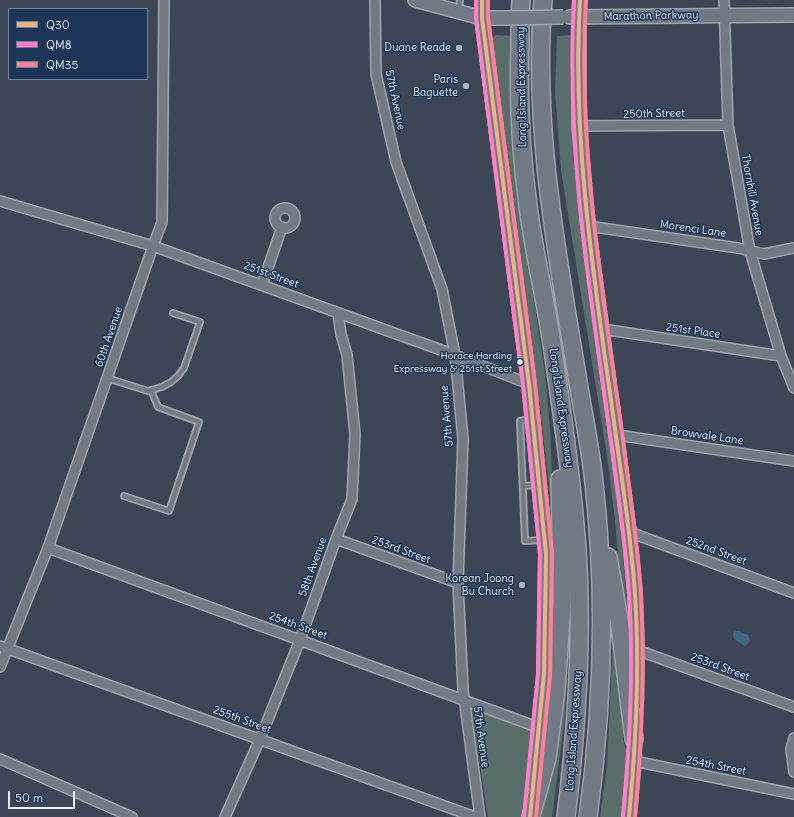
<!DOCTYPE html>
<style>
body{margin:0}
#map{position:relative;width:794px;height:817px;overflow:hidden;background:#3d4654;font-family:Delius,sans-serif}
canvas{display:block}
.legend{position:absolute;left:8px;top:8px;width:140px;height:72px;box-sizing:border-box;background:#1d3557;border:1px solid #6e8097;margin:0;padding:5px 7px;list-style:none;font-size:12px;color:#e8f1f8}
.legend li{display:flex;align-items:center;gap:8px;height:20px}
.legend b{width:20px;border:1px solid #6e8097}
.scale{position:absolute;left:8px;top:791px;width:67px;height:18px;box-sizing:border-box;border:2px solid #e8f1f8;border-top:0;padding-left:5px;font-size:12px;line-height:14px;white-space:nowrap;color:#e8f1f8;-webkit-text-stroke:3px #1d3557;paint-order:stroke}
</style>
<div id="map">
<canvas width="794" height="817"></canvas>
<ul class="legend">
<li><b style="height:5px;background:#ebb288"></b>Q30</li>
<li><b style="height:5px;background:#ff80c5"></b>QM8</li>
<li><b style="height:5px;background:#ff8098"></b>QM35</li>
</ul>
<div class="scale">50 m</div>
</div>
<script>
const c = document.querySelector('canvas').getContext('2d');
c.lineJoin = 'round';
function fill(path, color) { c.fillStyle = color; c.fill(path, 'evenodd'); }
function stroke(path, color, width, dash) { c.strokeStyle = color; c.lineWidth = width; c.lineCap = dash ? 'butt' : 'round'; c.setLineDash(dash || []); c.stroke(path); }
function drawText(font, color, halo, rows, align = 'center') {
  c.font = font + ' Delius,sans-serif'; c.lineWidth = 3; c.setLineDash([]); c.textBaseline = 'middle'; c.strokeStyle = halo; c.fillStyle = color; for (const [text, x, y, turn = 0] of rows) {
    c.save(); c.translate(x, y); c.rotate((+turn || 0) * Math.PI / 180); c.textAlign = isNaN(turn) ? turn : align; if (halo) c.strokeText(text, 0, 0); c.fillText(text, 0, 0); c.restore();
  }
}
fill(new Path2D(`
 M496 35 513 36 510 90 513 129 520 209 545 374 550 428 555 540 541 414 491 51 492 38Z
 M572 35 570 80 573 158 620 522 631 654 622 599 615 521 607 456 561 170 555 92 557 36Z
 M613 641H617L624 713 623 739 628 756 622 817H600L607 765Z
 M566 649H568L565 718 552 817H541C555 762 561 706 566 649Z
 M471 708 535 732 521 817H488Z`), '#596d6a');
fill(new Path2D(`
 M736 631H739L742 633 748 635 750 641 745 646 734 639 733 633Z`), '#416784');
const lane = new Path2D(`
 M459 10 460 0
 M107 378 148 391 162 387 171 382 178 376 184 368 200 322 173 313
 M532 418 520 421 525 541 542 540
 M523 486 537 485
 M124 496 169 511 199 422 158 407 151 390`);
const street = new Path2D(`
 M375 0 376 74 396 162 442 289 455 355 463 439 458 583 463 690 480 817
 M724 0 728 125 750 251 781 356 794 388
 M579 126 728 125
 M0 201 153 246 455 355 529 384
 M275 218a10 10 0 1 1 20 0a10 10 0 1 1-20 0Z
 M588 226 738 248 764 254 794 248
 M262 285 282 227
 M602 329 781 356
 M617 435 794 461
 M629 532 794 593
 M336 539 458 583
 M48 548 540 728
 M0 646 475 817
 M637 650 794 707
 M0 667 48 548 153 246 162 222 164 0
 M794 738 791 749 794 772
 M0 759 132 817
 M634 761 794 794
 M225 817 260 739 300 640 336 539 352 499 355 434 347 355 341 334 338 313`);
const secondary = new Path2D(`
 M415 0 482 18H510
 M482 0V18L529 384 546 554 544 674 534 784
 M580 0 579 17V126L588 226 629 532 635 594 637 650 636 703
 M570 17 794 15
 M629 817 634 761 635 731`);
const highway = new Path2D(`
 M521 0C520 15 520 30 520 45 518 99 521 153 528 206 534 252 545 298 552 344 562 412 572 481 577 549 583 639 577 728 566 817
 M543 0C532 132 559 264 580 394 585 423 591 453 594 483 606 593 603 707 588 817
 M608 557 620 626 634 739
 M531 816 547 758 556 690 562 603 560 479`);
stroke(lane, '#9ea4ab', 8);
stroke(street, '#9ea4ab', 12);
stroke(secondary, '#9ea4ab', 16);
stroke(highway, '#9ea4ab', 20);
stroke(lane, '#727a84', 4.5);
stroke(street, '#727a84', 9);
stroke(secondary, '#727a84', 13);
stroke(highway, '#727a84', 17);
const secondaryBridge = new Path2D(`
 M510 18 563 17`);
stroke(secondaryBridge, '#9ea4ab', 16, []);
stroke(secondaryBridge, '#727a84', 13);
stroke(new Path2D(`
 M482 0V18L529 384 546 554 544 674 530 817
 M580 0C571 151 598 302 618 451 625 499 632 547 635 595 640 669 636 743 629 817`), '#ebb288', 4);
stroke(new Path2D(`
 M476 0V19L523 385 540 554 538 674 524 816
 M574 0C565 153 592 304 613 455 619 501 626 548 629 594 634 668 630 743 623 816`), '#ff80c5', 4);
stroke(new Path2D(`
 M488 0V18L535 383 552 553 550 675 536 817
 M586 0C577 150 604 299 624 447 630 496 638 545 641 595 645 669 642 743 635 817`), '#ff8098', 4);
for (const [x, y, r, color] of [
 [459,48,4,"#acb5bf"],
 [466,86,4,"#acb5bf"],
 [520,362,3.5,"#e8f1f8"],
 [522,585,4,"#acb5bf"]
]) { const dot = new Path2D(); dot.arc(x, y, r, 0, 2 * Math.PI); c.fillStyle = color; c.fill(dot); stroke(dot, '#1d3557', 1.5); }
drawText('10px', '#e8f1f8', '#1d3557', [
 ["Horace Harding",512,356],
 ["Expressway & 251st Street",512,369]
], 'right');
drawText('11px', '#e8f1f8', '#1d3557', [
 ["Marathon Parkway",651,16,-1],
 ["Long Island Expressway",522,87,-91],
 ["57th Avenue",395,100,78],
 ["250th Street",654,114,-1],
 ["Thornhill Avenue",752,195,80],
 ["Morenci Lane",693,229,8],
 ["251st Street",271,275,20],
 ["251st Place",693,331,8],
 ["60th Avenue",109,337,-71],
 ["Long Island Expressway",561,408,82],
 ["57th Avenue",447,416,-95],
 ["Browvale Lane",707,436,8],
 ["253rd Street",401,550,20],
 ["252nd Street",716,551,20],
 ["58th Avenue",313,567,-70],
 ["254th Street",298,626,20],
 ["253rd Street",720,667,20],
 ["255th Street",242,720,20],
 ["Long Island Expressway",574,731,-86],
 ["57th Avenue",481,737,82],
 ["254th Street",716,766,11]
]);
drawText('11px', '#e8f1f8', '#1d3557', [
 ["Duane Reade",451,48],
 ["Paris",458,80],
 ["Baguette",458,93],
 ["Korean Joong",514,579],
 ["Bu Church",514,592]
], 'right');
</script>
